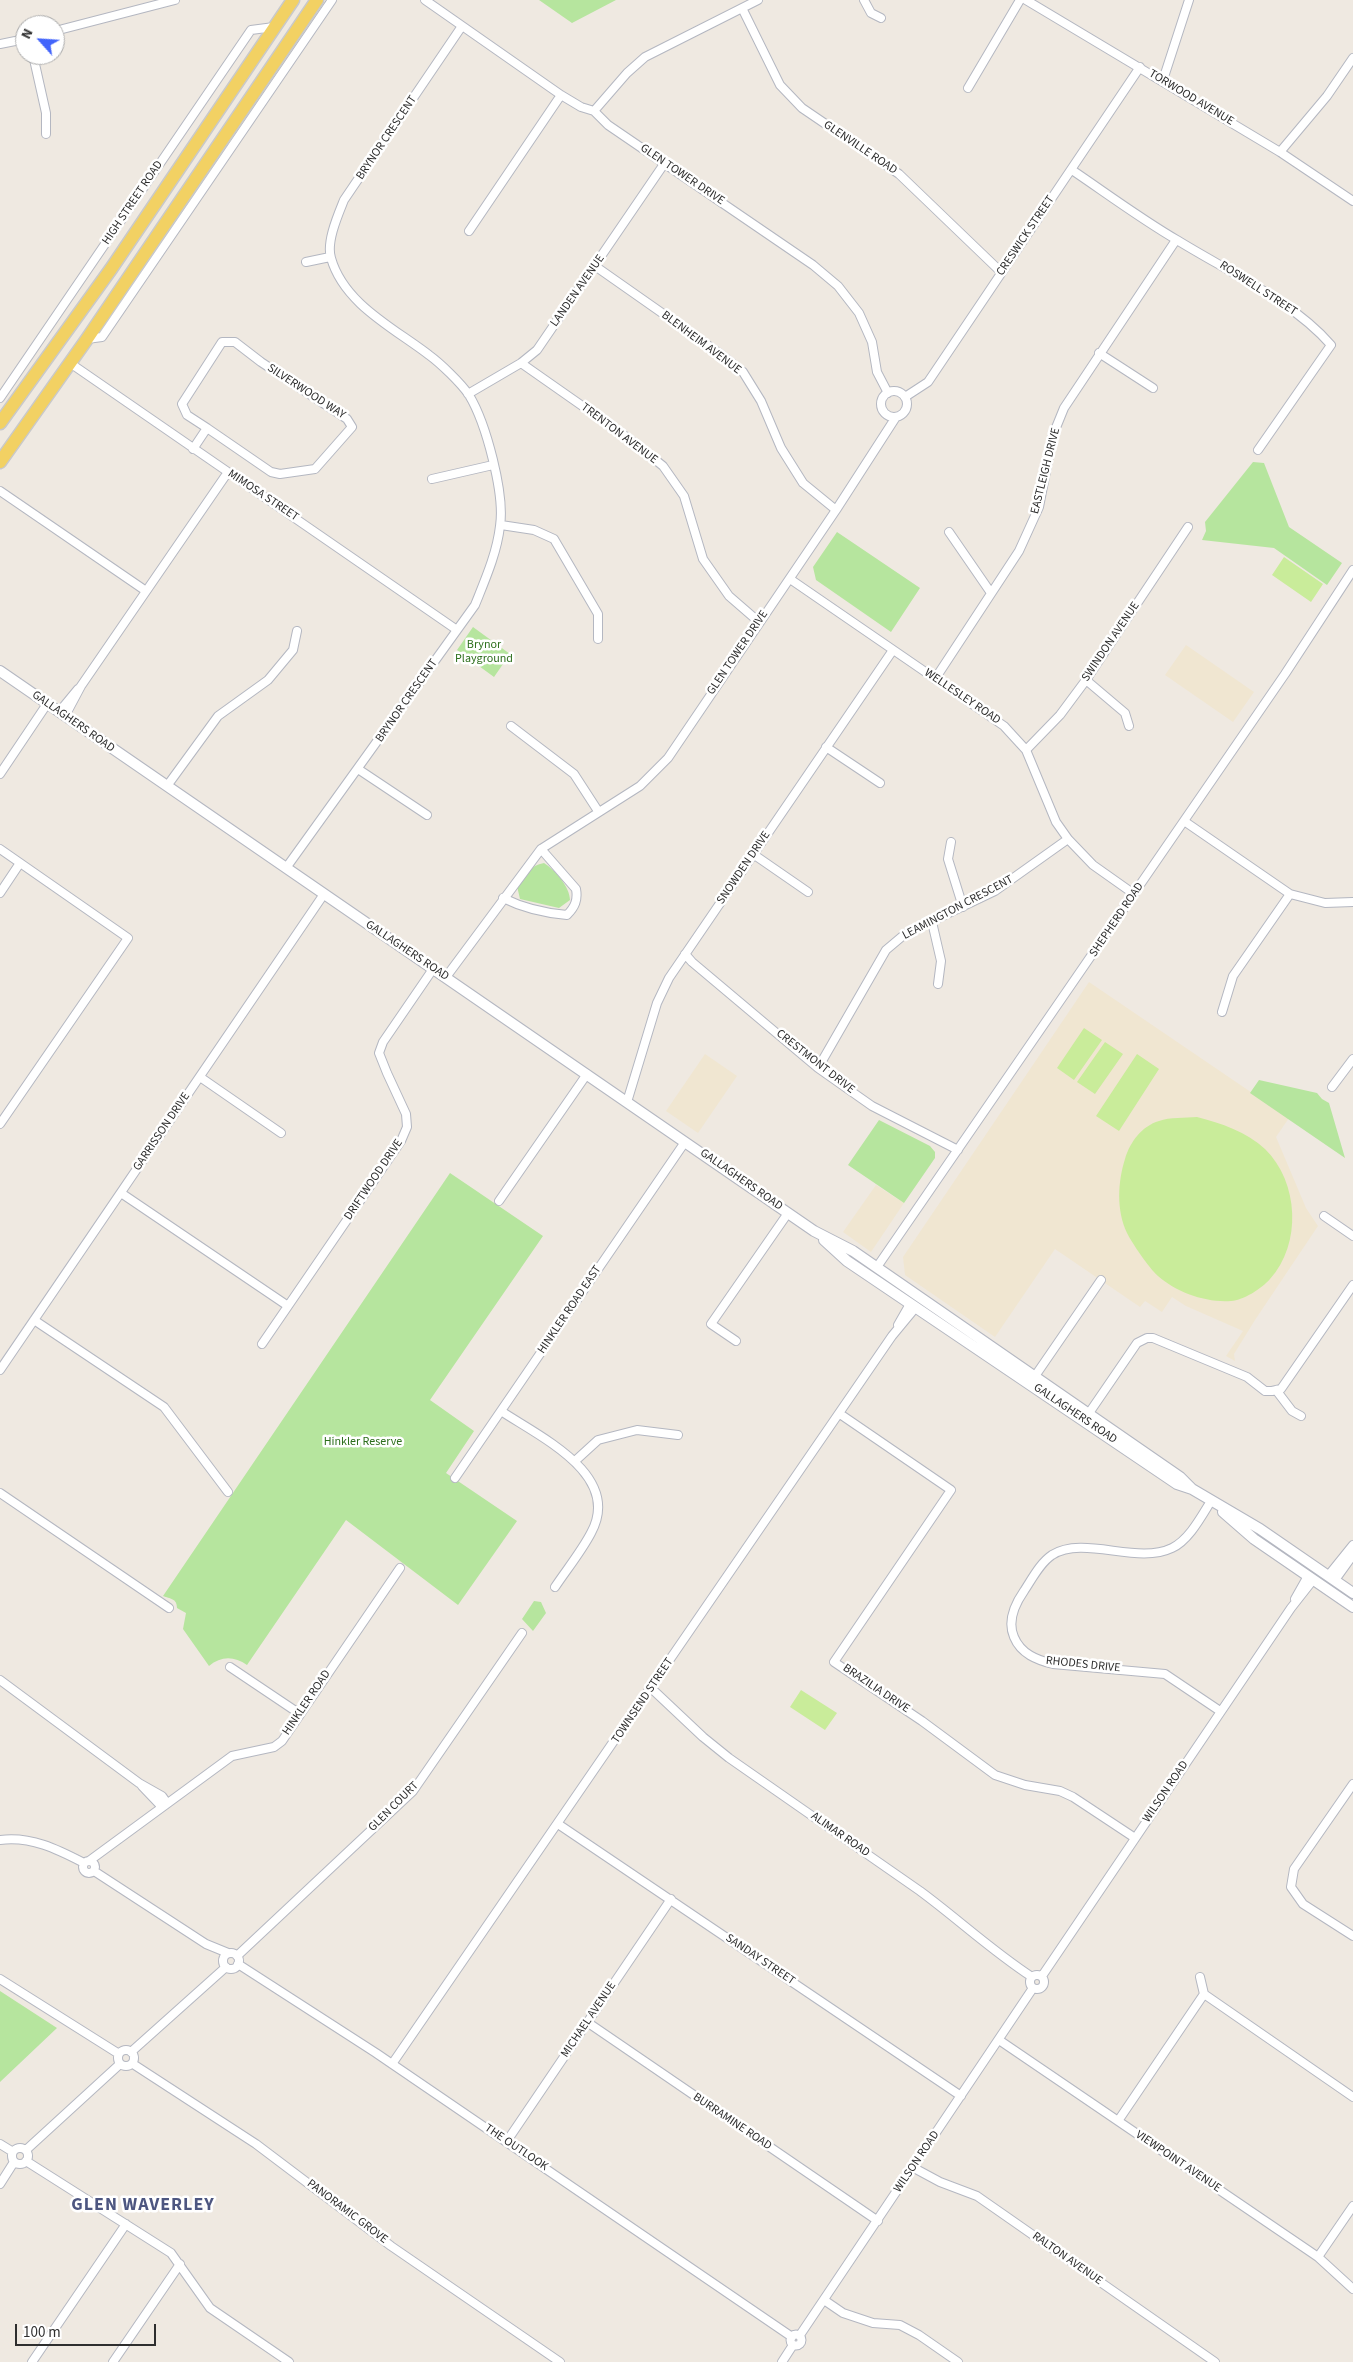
<!DOCTYPE html>
<style>
body{margin:0}
#map{position:relative;width:1353px;height:2362px;overflow:hidden;background:#efe9e1;font-family:"Source Sans 3",sans-serif}
canvas{display:block}
.north{position:absolute;left:15px;top:15px;width:50px;height:50px;box-sizing:border-box;background:#fff;border:1px solid #ababab;border-radius:50%;rotate:296deg;font-size:14px;font-weight:700;line-height:20px;text-align:center;color:#2e2e2e}
.north::after{content:'';display:block;margin:auto;width:18px;height:22px;background:#4264fb;clip-path:polygon(50% 0,100% 100%,50% 72%,0 100%)}
.scale{position:absolute;left:15px;top:2324px;width:141px;height:22px;box-sizing:border-box;border:2px solid #2e2e2e;border-top:0;padding-left:6px;font-size:15px;line-height:18px;white-space:nowrap;color:#2e2e2e;-webkit-text-stroke:4px #fff;paint-order:stroke}
</style>
<div id="map">
<canvas width="1353" height="2362"></canvas>
<div class="north">N</div>
<div class="scale">100 m</div>
</div>
<script>
const c = document.querySelector('canvas').getContext('2d');
c.lineJoin = 'round';
function fill(path, color) { c.fillStyle = color; c.fill(path, 'evenodd'); }
function stroke(path, color, width, dash) { c.strokeStyle = color; c.lineWidth = width; c.lineCap = dash ? 'butt' : 'round'; c.setLineDash(dash || []); c.stroke(path); }
function drawText(font, color, halo, rows, align = 'center') {
  c.font = font + ' "Source Sans 3",sans-serif'; c.lineWidth = 5; c.setLineDash([]); c.textBaseline = 'middle'; c.strokeStyle = halo; c.fillStyle = color; for (const [text, x, y, turn = 0] of rows) {
    c.save(); c.translate(x, y); c.rotate((+turn || 0) * Math.PI / 180); c.textAlign = isNaN(turn) ? turn : align; if (halo) c.strokeText(text, 0, 0); c.fillText(text, 0, 0); c.restore();
  }
}
fill(new Path2D(`
 M1186 645 1254 692 1233 722 1165 675Z
 M1089 982 1289 1118 1276 1137 1306 1208 1318 1226 1255 1320 1234 1354 1235 1361 1226 1356 1243 1331 1186 1306 1172 1297 1162 1312 1145 1301 1140 1307 1055 1249 995 1337 905 1275 903 1257Z
 M705 1054 737 1076 698 1133 666 1111Z
 M876 1185 904 1203 871 1252 843 1232Z`), '#f0e6d1');
fill(new Path2D(`
 M539 0H616L572 23Z
 M1253 462 1264 463 1289 527 1342 563 1327 585 1274 548 1202 540 1206 531 1205 522Z
 M837 532 920 588 891 632 816 580 813 567Z
 M473 627 510 654 494 677 457 650Z
 M544 863C555 870 570 887 570 900L559 908 520 899 517 886C525 876 530 865 544 863Z
 M1259 1080 1317 1093 1322 1099 1329 1103 1345 1158 1250 1093Z
 M879 1120 930 1146 935 1152V1158L904 1203 848 1165Z
 M450 1173 543 1236 430 1400 474 1431 446 1473 517 1521 458 1605 346 1520 247 1665C234 1656 221 1656 209 1666L183 1629 186 1613 177 1608C177 1598 170 1599 163 1596Z
 M534 1601 541 1602 546 1613 533 1631 522 1619Z
 M0 1991 57 2028 0 2082Z`), '#b6e59e');
fill(new Path2D(`
 M1284 557 1323 584 1311 602 1272 575Z
 M1084 1028 1102 1040 1074 1080 1057 1068Z
 M1105 1042 1123 1054 1095 1094 1077 1082Z
 M1137 1054 1159 1069 1119 1131 1096 1116Z
 M1197 1117C1221 1123 1247 1132 1265 1149 1299 1182 1302 1244 1270 1279 1261 1289 1244 1300 1231 1301 1206 1303 1176 1292 1158 1276 1149 1268 1132 1243 1127 1233 1116 1210 1118 1181 1125 1159 1130 1142 1142 1126 1159 1121 1170 1117 1185 1118 1197 1117Z
 M801 1690 837 1713 825 1730 790 1707Z`), '#c9ec9a');
const minor = new Path2D(`
 M425 0 561 95 581 107 594 111 608 125 813 265 838 286 859 313 872 342 877 372 888 393
 M864 0 871 13 881 18
 M1026 0 1280 152 1353 201
 M742 8 780 85 802 108 899 174 1001 272
 M55 31 175 0
 M0 44 25 39
 M33 55 46 113V134
 M1163 80 1189 0
 M968 88 1020 0
 M594 111 627 73 645 57 758 0
 M1280 152 1327 96 1353 58
 M1072 170C1106 193 1141 219 1177 240 1227 271 1293 301 1331 345L1258 450
 M469 231 561 95
 M306 262 330 257
 M595 266 719 353 743 372 761 401 781 448 803 483 836 510
 M87 339 102 337 332 0
 M1099 353 1153 388
 M70 363 457 630
 M521 363 628 438 663 466 684 496 703 559 729 596 759 622
 M881 404a13 13 0 1 1 26 0a13 13 0 1 1-26 0Z
 M468 394 521 363 537 350 664 164
 M905 397 928 382 1140 67
 M0 398 251 30 274 27
 M193 449 207 428 187 415 182 404 222 342H235L261 362 347 419 352 427 315 469 280 474 271 472 207 428
 M432 479 493 465
 M0 491 146 591
 M501 525 534 530 554 539 598 614V639
 M949 532 991 593
 M790 579 1004 726 1026 750 1056 822 1068 839 1093 865 1134 894
 M935 679 1019 551 1039 507 1053 435 1064 408 1176 240
 M1086 680 1125 713 1129 726
 M59 712 78 689
 M65 716 81 686 228 472
 M511 726 574 774 598 811
 M826 747 880 783
 M1026 750 1060 715 1086 680 1188 527
 M358 769 427 815
 M0 774 47 704
 M167 786 218 716 268 680 293 650 297 631
 M1184 821 1290 894 1325 903 1353 902
 M951 842 948 859 963 907
 M0 849 128 938 0 1124
 M753 854 808 892
 M286 868 475 605C485 580 497 553 500 526 505 494 486 423 469 395 461 383 440 363 429 355 394 328 344 304 331 258 326 242 338 215 344 200L462 26
 M0 893 20 863
 M503 898C523 908 544 913 567 915 575 907 578 900 576 889L541 849
 M932 922 941 961 938 984
 M685 954 692 962 818 1068 872 1106 958 1150
 M446 977 541 849 640 786 668 758 836 510 896 417
 M1222 1012 1233 976 1290 894
 M818 1068 886 950 905 934 995 891 1068 839
 M200 1077 281 1133
 M1332 1087 1353 1059
 M627 1102 657 1003 669 978 893 650
 M121 1193 288 1306
 M499 1201 587 1074
 M1324 1216 1353 1236
 M877 1267 1285 674 1353 570
 M34 1320 164 1407 228 1492
 M898 1325 910 1304
 M736 1341 711 1324 788 1213
 M262 1344 401 1141 407 1127 406 1114 387 1073 379 1053 383 1042 433 969
 M0 1370 324 894
 M1033 1379 1101 1280
 M1276 1390 1292 1411 1301 1416
 M501 1411C540 1437 623 1475 591 1533 581 1552 567 1569 555 1587
 M840 1414 951 1490 834 1662 922 1721 995 1775 1025 1785 1060 1791 1073 1797 1135 1838
 M1087 1416 1137 1343 1147 1338H1153L1247 1377 1265 1391H1272L1281 1389 1353 1285
 M575 1461 598 1440 637 1430 678 1435
 M455 1478 685 1142
 M0 1493 169 1608
 M1211 1501C1201 1517 1189 1540 1172 1548 1137 1565 1084 1535 1052 1555 1040 1563 1032 1579 1024 1591 1015 1604 1007 1621 1014 1637 1021 1654 1037 1660 1053 1664L1165 1674 1220 1711
 M1328 1576 1353 1545
 M1335 1580 1353 1555
 M1295 1599 1308 1576
 M230 1667 300 1714
 M0 1680 139 1783 162 1796 167 1803
 M651 1688 703 1737 729 1758 920 1891C958 1919 992 1951 1032 1977
 M1353 1784 1294 1869 1291 1887 1303 1904 1353 1936
 M142 1786 162 1807
 M558 1824 961 2096
 M0 1840C31 1836 57 1849 84 1863
 M83 1867a6 6 0 1 1 12 0a6 6 0 1 1-12 0Z
 M89 1861 232 1756 274 1747 282 1741 400 1568
 M94 1871 206 1944 228 1953
 M223 1961a8 8 0 1 1 16 0a8 8 0 1 1-16 0Z
 M237 1956 413 1791 522 1633
 M238 1964 376 2053 792 2337
 M1030 1982a7 7 0 1 1 14 0a7 7 0 1 1-14 0Z
 M1042 1976 1291 1608 1313 1580
 M1200 1977 1204 1994
 M0 1979 119 2054
 M587 2022 878 2221
 M999 2040 1318 2257 1353 2289
 M118 2058a8 8 0 1 1 16 0a8 8 0 1 1-16 0Z
 M131 2052 226 1967
 M133 2064 256 2144 391 2246 560 2362
 M392 2064 892 1336 916 1307
 M1118 2121 1204 1994 1353 2097
 M507 2141 671 1899
 M0 2144 13 2152
 M12 2156a8 8 0 1 1 16 0a8 8 0 1 1-16 0Z
 M26 2150 120 2064
 M26 2161 171 2253 210 2308 289 2362
 M914 2168 940 2182 977 2196 1215 2362
 M0 2184 14 2162
 M1318 2257 1353 2206
 M824 2300 843 2313 873 2323 900 2325 919 2335 958 2362
 M790.5 2340a5.5 5.5 0 1 1 11 0a5.5 5.5 0 1 1-11 0Z
 M800 2335 1033 1988
 M32 2362 126 2224
 M113 2362 180 2264
 M782 2362 793 2345`);
const tertiary = new Path2D(`
 M0 671 814 1231 853 1251 1180 1477 1192 1489
 M824 1240 847 1261 1177 1484 1192 1489 1260 1529 1353 1593
 M1223 1512 1254 1539 1353 1607`);
const primary = new Path2D(`
 M0 423 111 269 293 0
 M0 462 87 339 317 0`);
stroke(minor, '#b4b7c1', 10);
stroke(tertiary, '#b4b7c1', 12);
stroke(primary, '#c9c9c9', 15);
stroke(minor, '#fff', 8);
stroke(tertiary, '#fff', 10);
stroke(primary, '#f2d163', 12);
drawText('12px', '#2e2e2e', '#fff', [
 ["TORWOOD AVENUE",1191,98,31],
 ["BRYNOR CRESCENT",387,138,-56],
 ["GLENVILLE ROAD",860,148,34],
 ["GLEN TOWER DRIVE",682,175,34],
 ["HIGH STREET ROAD",133,203,-56],
 ["CRESWICK STREET",1026,236,-56],
 ["ROSWELL STREET",1258,289,33],
 ["LANDEN AVENUE",578,291,-55],
 ["BLENHEIM AVENUE",701,343,37],
 ["SILVERWOOD WAY",306,392,33],
 ["TRENTON AVENUE",619,434,37],
 ["EASTLEIGH DRIVE",1046,471,-76],
 ["MIMOSA STREET",263,496,34],
 ["SWINDON AVENUE",1111,642,-56],
 ["GLEN TOWER DRIVE",738,653,-56],
 ["WELLESLEY ROAD",962,697,34],
 ["BRYNOR CRESCENT",407,701,-55],
 ["GALLAGHERS ROAD",73,722,35],
 ["SNOWDEN DRIVE",744,868,-56],
 ["LEAMINGTON CRESCENT",958,908,-28],
 ["SHEPHERD ROAD",1117,920,-56],
 ["GALLAGHERS ROAD",407,951,34],
 ["CRESTMONT DRIVE",815,1062,38],
 ["GARRISSON DRIVE",162,1132,-56],
 ["DRIFTWOOD DRIVE",374,1180,-56],
 ["GALLAGHERS ROAD",741,1180,35],
 ["HINKLER ROAD EAST",570,1310,-56],
 ["GALLAGHERS ROAD",1075,1414,34],
 ["RHODES DRIVE",1083,1665,6],
 ["BRAZILIA DRIVE",876,1689,34],
 ["TOWNSEND STREET",643,1701,-56],
 ["HINKLER ROAD",307,1703,-56],
 ["WILSON ROAD",1166,1792,-56],
 ["GLEN COURT",394,1807,-45],
 ["ALIMAR ROAD",840,1835,35],
 ["SANDAY STREET",760,1960,34],
 ["MICHAEL AVENUE",589,2020,-56],
 ["BURRAMINE ROAD",732,2122,34],
 ["THE OUTLOOK",516,2148,34],
 ["WILSON ROAD",917,2162,-56],
 ["VIEWPOINT AVENUE",1178,2162,34],
 ["PANORAMIC GROVE",347,2212,37],
 ["RALTON AVENUE",1067,2259,35]
]);
drawText('12px', '#2c6e1b', '#fff', [
 ["Brynor",484,645],
 ["Playground",484,659],
 ["Hinkler Reserve",363,1442]
]);
c.letterSpacing = '1px';
drawText('bold 18px', '#4d5680', '#fff', [
 ["GLEN WAVERLEY",143,2206]
]);
c.letterSpacing = '0px';
</script>
